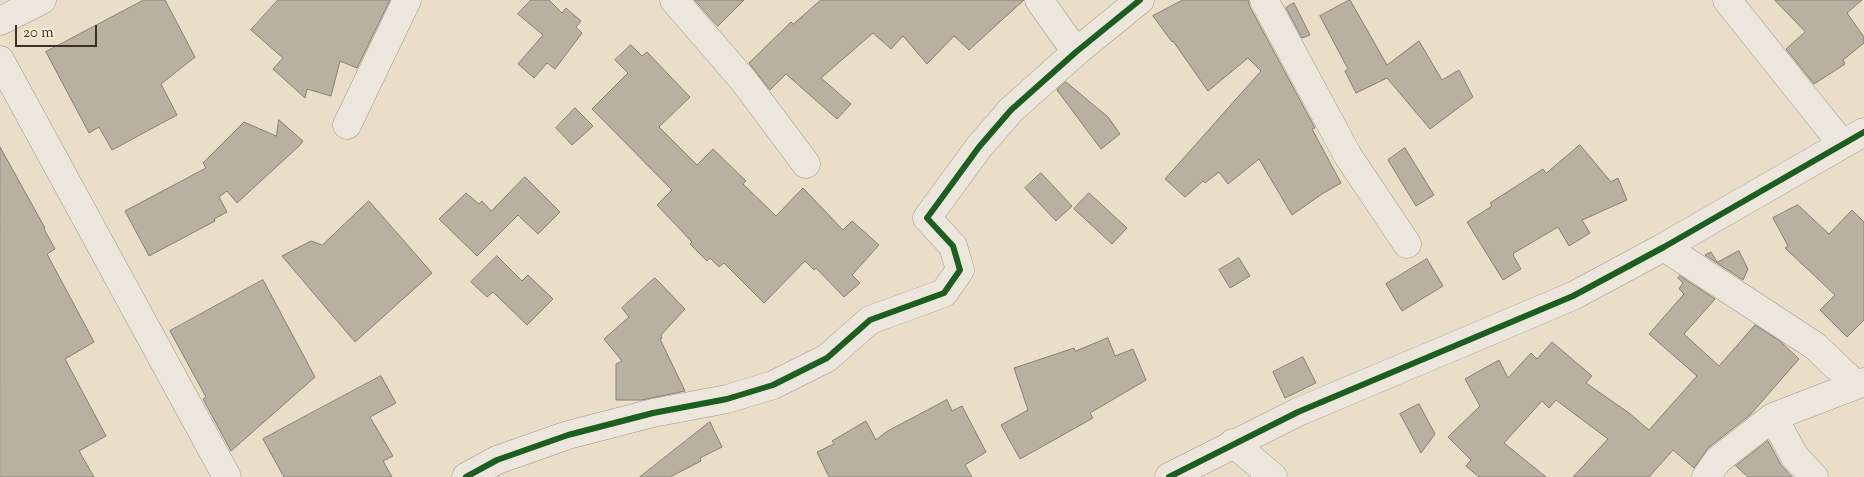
<!DOCTYPE html>
<style>
body{margin:0}
#map{position:relative;width:1864px;height:477px;overflow:hidden;background:#eadec9;font-family:"Sorts Mill Goudy",serif}
canvas{display:block}
.scale{position:absolute;left:15px;top:25px;width:82px;height:22px;box-sizing:border-box;border:2px solid #3d3028;border-top:0;padding-left:6px;font-size:15px;line-height:18px;white-space:nowrap;color:#3d3028;-webkit-text-stroke:4px #faecd3;paint-order:stroke}
</style>
<div id="map">
<canvas width="1864" height="477"></canvas>
<div class="scale">20 m</div>
</div>
<script>
const c = document.querySelector('canvas').getContext('2d');
c.lineJoin = 'round';
function fill(path, color) { c.fillStyle = color; c.fill(path, 'evenodd'); }
function stroke(path, color, width, dash) { c.strokeStyle = color; c.lineWidth = width; c.lineCap = dash ? 'butt' : 'round'; c.setLineDash(dash || []); c.stroke(path); }
const building = new Path2D(`
 M144 0H165L195 57 161 84 177 115 112 150 99 127 89 133 46 52Z
 M278 0H390L357 68 340 61 331 96 307 89 305 98 273 69 283 58 251 30Z
 M531 0H549L562 13 566 8 581 21 576 27 582 33 555 69 547 63 534 78 518 64 543 35 518 14Z
 M695 0H744L718 26Z
 M821 0H1024L969 50 954 36 927 64 903 36 891 49 873 33 821 78 851 104 837 119 786 74 770 90 749 63 791 22 793 24Z
 M1183 0H1248L1250 7 1315 128 1312 129 1341 183 1322 194 1292 215 1259 159 1228 184 1219 172 1205 183 1203 181 1185 197 1165 179 1261 71 1248 58 1208 91 1173 41 1172 42 1153 16Z
 M1350 0 1387 65 1419 41 1442 80 1459 70 1473 97 1430 129 1387 78 1356 93 1345 71 1348 69 1320 16Z
 M1775 0H1862L1847 13 1864 37V43L1843 60 1845 64 1814 84 1786 49 1805 32Z
 M1294 3 1310 35 1302 38 1286 8Z
 M631 45 642 56 647 52 690 97 659 127 697 165 713 149 746 181 743 184 776 216 803 188 843 230 852 221 879 245 852 275 860 283 844 297 816 268 814 270 805 261 764 303 724 263 719 267 710 258 707 261 690 244 692 242 657 205 672 190 592 109 628 73 615 60Z
 M1066 82 1108 117 1120 134 1101 149 1057 90Z
 M575 108 593 126 572 145 556 128Z
 M279 120 303 141 299 146 237 203 227 191 219 197 227 212 214 219 215 221 149 256 125 211 206 168 203 163 244 122 276 136Z
 M1580 145 1611 182 1618 178 1627 200 1582 220 1590 233 1569 246 1558 227 1514 253 1513 255 1521 269 1503 280 1467 222 1492 206 1490 203 1543 169 1546 173Z
 M0 147 45 228 44 229 55 249 47 254 94 342 65 359 106 436 79 451 94 477H0Z
 M1405 148 1434 195 1416 206 1388 160Z
 M1041 173 1072 206 1056 221 1025 188Z
 M525 177 560 212 538 234 518 215 477 256 439 219 466 193 479 204 482 201 491 211Z
 M1089 193 1127 228 1112 244 1074 209Z
 M369 201 432 273 355 342 282 256 311 241 322 245Z
 M1798 205 1829 234 1852 210 1864 222V320L1847 337 1820 310 1835 295 1785 248 1788 246 1773 218Z
 M1739 251 1748 269 1743 280 1705 255 1711 252 1717 262Z
 M497 256 522 281 528 275 553 299 527 325 493 292 487 297 471 282Z
 M1239 258 1250 276 1230 288 1219 270Z
 M1427 259 1443 286 1402 311 1386 284Z
 M1680 276 1715 299 1684 334 1719 366 1755 325 1780 341 1799 359 1750 415 1708 448 1694 468 1673 450 1649 477H1573L1608 439 1556 400 1549 408 1542 401 1504 443 1546 477H1479L1466 466 1471 460 1448 437 1480 406 1465 379 1499 360 1508 378 1531 353 1537 359 1552 342 1592 376 1586 383 1629 413 1649 430 1697 376 1649 334 1684 294 1679 289 1683 283 1678 278Z
 M655 278 685 309 661 335 662 338 660 339 685 391 642 400H616V364L622 361 604 339 629 317 622 308Z
 M263 280 315 377 231 451 203 399 206 397 170 331Z
 M1108 338 1115 356 1133 349 1146 380 1090 413 1093 418 1020 459 1001 425 1028 410 1014 368 1074 348 1075 351Z
 M1303 357 1316 383 1285 398 1273 372Z
 M381 376 396 403 370 417 393 456 383 461 392 477H284L263 439Z
 M947 400 952 411 962 406 986 452 965 465 972 477H829L817 452 834 444 832 441 866 421 876 440 886 432Z
 M1419 404 1435 434 1421 453 1400 414Z
 M710 422 722 447 700 458 701 461 670 477H640Z
 M1768 441 1781 465 1792 477H1748L1736 466Z`);
fill(building, '#b9b0a2');
stroke(building, '#877f74', 1);
const street = new Path2D(`
 M674 0 744 81 806 164
 M1039 0 1076 52
 M1264 0 1348 156 1407 244
 M1727 0 1842 144
 M0 21 42 0
 M0 60 227 477
 M347 125 407 0
 M1664 247 1815 346 1856 385
 M1773 417 1795 457 1814 477
 M1233 443 1273 477
 M466 477 497 460 568 435 653 413 727 399 773 385 827 358 870 320 944 293 960 270 953 246 927 218 979 147 1011 110 1076 52 1140 0
 M1169 477 1298 412 1573 296 1664 247 1864 132
 M1706 477 1718 460 1773 417 1864 382`);
stroke(street, '#9f968a', 29);
stroke(street, '#ede6dd', 28);
stroke(new Path2D(`
 M466 477 497 460 568 435 653 413 727 399 773 385 827 358 870 320 944 293 960 270 953 246 927 218 979 147 1011 110 1076 52 1140 0
 M1169 477 1298 412 1573 296 1664 247 1864 132`), '#1b5e20', 6);
</script>
